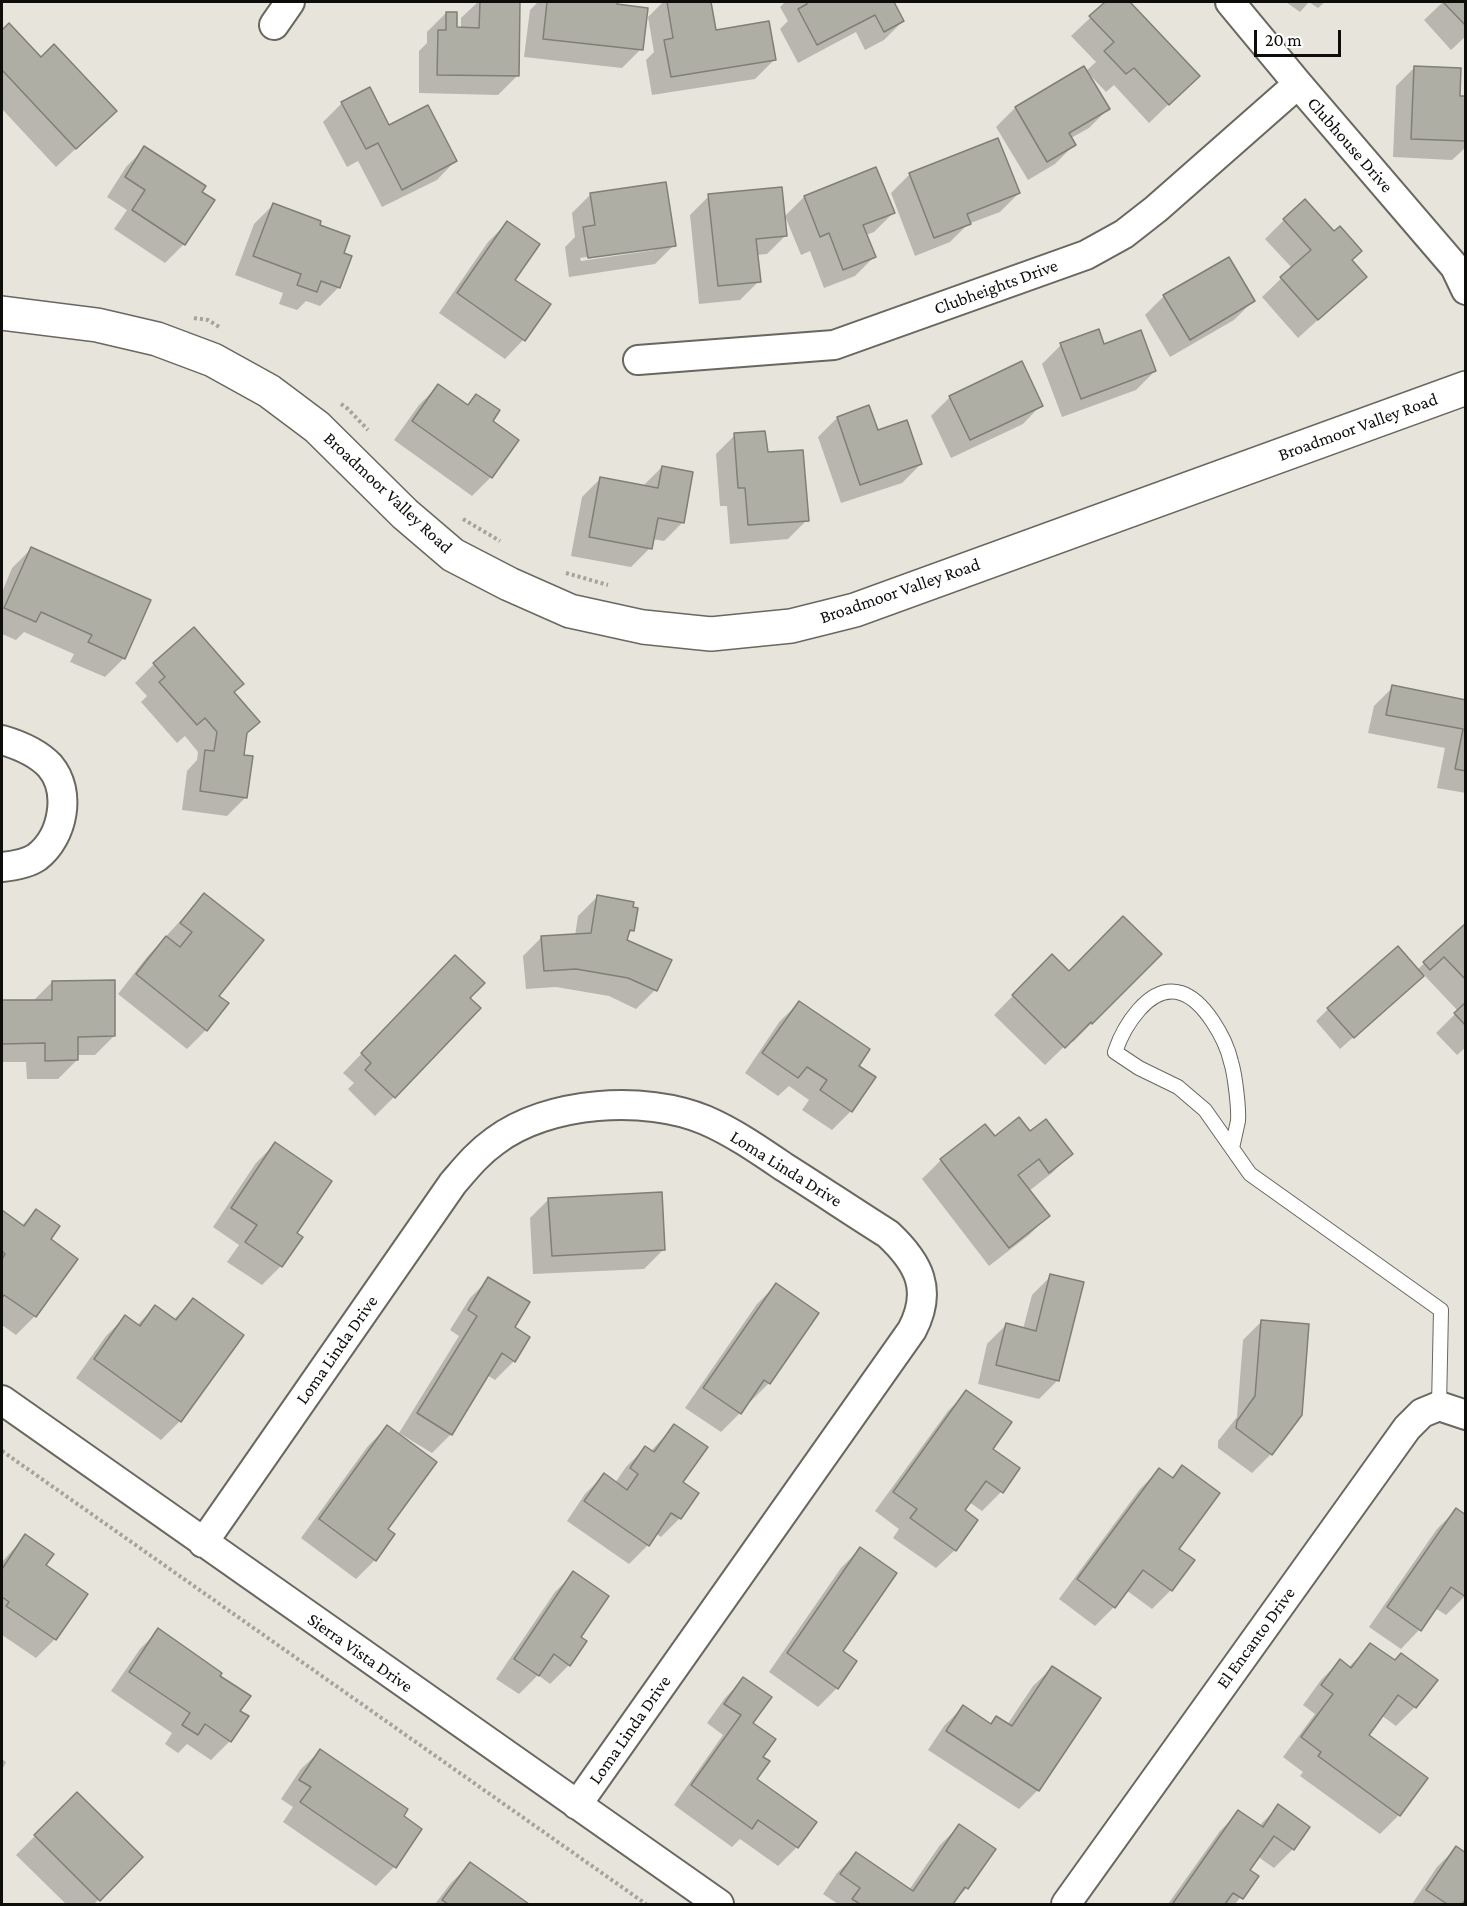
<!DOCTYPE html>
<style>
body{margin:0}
#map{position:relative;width:1467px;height:1906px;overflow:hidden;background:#e6e4db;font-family:"Crimson Pro",serif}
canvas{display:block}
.frame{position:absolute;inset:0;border:3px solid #0d0d0a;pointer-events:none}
.scale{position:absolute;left:1254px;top:30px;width:87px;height:27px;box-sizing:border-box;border:3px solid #0d0d0a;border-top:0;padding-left:8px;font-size:18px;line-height:21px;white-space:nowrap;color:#0d0d0a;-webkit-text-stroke:4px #fff;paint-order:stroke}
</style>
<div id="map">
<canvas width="1467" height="1906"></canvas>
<div class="frame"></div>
<div class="scale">20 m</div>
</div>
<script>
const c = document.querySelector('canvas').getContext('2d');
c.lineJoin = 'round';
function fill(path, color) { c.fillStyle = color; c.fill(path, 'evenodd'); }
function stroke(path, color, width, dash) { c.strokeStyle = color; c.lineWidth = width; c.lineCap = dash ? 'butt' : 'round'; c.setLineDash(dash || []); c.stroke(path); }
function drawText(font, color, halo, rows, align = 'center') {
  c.font = font + ' "Crimson Pro",serif'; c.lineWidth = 4.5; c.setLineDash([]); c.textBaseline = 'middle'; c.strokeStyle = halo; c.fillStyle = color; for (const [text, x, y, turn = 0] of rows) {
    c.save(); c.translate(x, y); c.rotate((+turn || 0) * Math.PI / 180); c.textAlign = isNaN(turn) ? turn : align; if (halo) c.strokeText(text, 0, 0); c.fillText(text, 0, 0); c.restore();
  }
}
fill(new Path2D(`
 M478 2H519L517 76 498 95 419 93V51L427 43V32L446 13 456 29H461V18Z
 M538 2H616V6L641 49 622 68 524 57 530 10Z
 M663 2H710L715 32 774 60 755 79 652 95 646 60 654 52 648 17Z
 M785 2H892L903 21 884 40 865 50 856 32 798 63 780 29 788 21 780 7Z
 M1107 2H1128L1198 76 1149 123 1114 85 1106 92 1089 74 1108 109 1089 128 1071 138 1074 145 1055 164 1028 180 996 127 1015 108 1084 68 1086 71 1096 62 1071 36Z
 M1286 2H1325L1318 8 1309 2 1300 12Z
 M1443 2H1466V36L1451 50 1424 20Z
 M9 25 96 130 56 167 2 109V32Z
 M1415 67 1458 98H1466V147L1452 160 1393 157 1396 86Z
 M342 103 389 127 455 161 437 180 382 207 358 161 347 167 323 122Z
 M145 148 200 192 184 244 165 263 114 229 127 210 107 197 126 167Z
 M876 169 893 213 874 232 866 235 874 257 855 276 824 288 810 251 801 255 785 216 804 197Z
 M910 174 1019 193 1000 212 968 224 950 242 915 256 891 193Z
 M591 194 674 245 655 264 569 277 565 247 575 237 572 213ZM655 247V250L581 261 580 258Z
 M709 196 786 235 767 254 756 255 759 281 740 300 699 304 690 215Z
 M273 205 318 225 342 253 339 287 320 306 306 301 297 310 279 304 283 293 235 275 254 224Z
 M1284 220 1350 261 1365 277 1298 338 1262 297 1292 268 1265 239Z
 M507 223 513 280 523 340 505 359 439 313 488 242Z
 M1164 296 1253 301 1234 320 1170 357 1145 315Z
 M1061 345 1103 346 1155 371 1136 390 1062 417 1042 364Z
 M438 386 466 406 476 396 491 477 472 496 394 440 419 405Z
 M950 397 1041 405 1023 424 951 458 931 416Z
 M837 418 877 432 921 464 902 483 841 503 818 437Z
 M735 435 766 454 807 520 788 539 730 544 727 506H720L716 454Z
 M662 467 683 522 664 541 652 539 650 548 631 567 571 556 582 497 601 478 643 486Z
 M31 549 124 658 105 677 70 662 74 654 24 632 16 640 2 634V592L12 568Z
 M154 664 232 693 245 735 242 757 246 797 227 816 182 810 187 771 197 760 198 752 185 736 177 743 141 702 147 696 135 683Z
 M1393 687 1466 701V793L1437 788 1445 748 1368 733 1374 706Z
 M204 895 206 1030 187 1049 118 994 147 957Z
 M597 897 636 909 632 931 626 936 625 941 670 960 655 990 636 1009 609 996 556 987 526 989 523 956 542 937 575 936 578 916Z
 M1466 925V1047L1457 1055 1436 1033 1458 1011 1424 975 1340 1049 1316 1021 1328 1009 1417 970Z
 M1160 954 1073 1042 1071 1040 1045 1065 994 1015 1052 956 1069 973Z
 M436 976 468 998 394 1097 375 1116 348 1089 354 1083 343 1073Z
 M52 982 114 1036 95 1055H77V1060L58 1079H27L26 1062H2V1001H33Z
 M799 1003 857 1066 851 1111 832 1130 802 1110 809 1100 789 1086 778 1096 745 1073 780 1021Z
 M1030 1133 1071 1154 1052 1173 1029 1191 1048 1216 1029 1235 989 1266 922 1179 941 1160 995 1138Z
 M275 1144 281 1266 262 1285 227 1262 239 1245 213 1227 256 1163Z
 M549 1199 663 1250 644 1269 533 1274 530 1218Z
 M36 1211 49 1240 35 1316 16 1335 2 1325V1212L21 1226Z
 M1051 1276 1058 1380 1039 1399 978 1384 987 1344 1006 1325 1023 1329 1032 1295Z
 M489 1279 513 1327 514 1361 495 1380 487 1375 451 1434 432 1453 399 1433 459 1336 450 1330 470 1298Z
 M776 1285 817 1314 769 1383 750 1402 748 1401 740 1413 721 1432 685 1408 757 1304Z
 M193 1300 242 1335 180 1421 161 1440 76 1378 106 1336 125 1317 137 1325 155 1307 173 1320Z
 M1262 1321 1300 1415 1271 1454 1252 1473 1218 1448V1441L1237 1417 1243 1340Z
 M967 1392 991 1449 1018 1469 1001 1492 982 1511 969 1502 963 1510 955 1550 936 1568 893 1538 899 1529 875 1511 948 1411Z
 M674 1426 681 1483 680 1518 661 1537 655 1533 648 1545 629 1564 567 1521 585 1494 604 1475 615 1483 626 1467 645 1448 651 1451Z
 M387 1427 386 1529 375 1560 356 1579 301 1538 368 1446Z
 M1182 1467 1177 1549 1171 1590 1152 1609 1126 1590 1114 1607 1095 1626 1059 1599 1140 1489 1159 1470 1171 1478Z
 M1456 1510 1466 1595 1446 1615 1435 1608 1419 1630 1401 1649 1369 1627 1437 1529Z
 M25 1536 55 1639 36 1658 2 1635V1562Z
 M860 1549 841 1652 837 1688 818 1707 769 1672 841 1568Z
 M574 1573 579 1638 569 1665 550 1684 538 1675 519 1694 496 1679 555 1592Z
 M159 1630 218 1676 238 1712 230 1741 211 1760 187 1744 178 1753 165 1744 172 1733 111 1691 140 1649Z
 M1371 1644 1415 1707 1396 1726 1381 1715 1367 1735 1399 1815 1380 1834 1300 1776 1303 1772 1283 1757 1315 1714 1303 1705 1321 1680 1340 1661 1349 1667Z
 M1052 1668 1099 1698 1038 1790 1019 1809 928 1750 944 1726 963 1707 990 1725 996 1718 1007 1725 1033 1686Z
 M743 1679 751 1723 761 1757 755 1780 815 1822 797 1847 778 1866 740 1839 732 1847 674 1805 723 1735 707 1723 725 1698Z
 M320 1751 402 1817 394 1867 376 1886 283 1822 293 1807 281 1799 301 1769Z
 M2 1759 6 1762 2 1770Z
 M77 1794 141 1857 94 1904H66L16 1855Z
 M1279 1806 1293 1849 1274 1868 1257 1856 1248 1870 1257 1877 1235 1904H1168L1220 1831 1239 1812 1259 1826Z
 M959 1826 994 1849 967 1888 951 1904H838L823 1894 837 1873 856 1854 909 1890 940 1845Z
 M1456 1848 1463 1853 1466 1850V1904H1412L1437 1867Z
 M470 1864 526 1904H435L451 1883Z`), '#0003');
const building = new Path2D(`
 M480 2H520L519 76 437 75 438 30H446V12H457V27L479 28Z
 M547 2H618L617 4 648 8 643 50 543 39Z
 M667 2H711L716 30 769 21 776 60 671 77 664 40 673 38Z
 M806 2H894L904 21 884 32 875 15 817 45 798 9 807 4Z
 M1105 2H1130L1200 76 1169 105 1134 68 1126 74 1104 51 1114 42 1089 16Z
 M1443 2H1466V26Z
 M9 23 41 57 54 44 117 111 76 149 2 70V30Z
 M1084 66 1110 109 1069 133 1076 145 1047 162 1015 107Z
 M1414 66 1461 68 1460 96H1466V141L1411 139Z
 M370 87 389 125 428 105 457 161 402 190 378 143 366 149 341 102Z
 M998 138 1020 193 967 214 971 224 934 238 909 173Z
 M144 146 206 186 202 192 215 200 185 245 132 210 145 190 125 177Z
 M876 167 895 213 863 225 876 257 843 270 829 233 820 237 804 196Z
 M666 182 676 246 588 258 583 227 595 225 590 193Z
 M782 187 787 236 756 239 761 282 718 286 708 194Z
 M1305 199 1334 231 1340 226 1362 251 1352 260 1367 277 1318 320 1280 277 1311 250 1283 219Z
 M273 203 321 221 320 225 350 236 344 253 352 256 340 288 321 281 317 292 297 285 301 274 253 256Z
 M507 221 540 244 515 280 551 304 525 341 457 293Z
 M1229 257 1255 301 1190 340 1163 295Z
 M1099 329 1104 344 1141 330 1156 371 1081 399 1060 343Z
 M1022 361 1043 406 970 440 949 396Z
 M438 384 468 405 476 394 500 410 493 421 519 440 492 478 412 421Z
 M869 405 878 430 907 420 922 464 860 485 837 417Z
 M765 431 768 452 803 450 809 521 748 525 745 488H738L734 433Z
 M662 466 693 472 684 523 658 518 652 549 589 537 600 477 658 488Z
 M31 547 151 600 125 659 88 642 92 635 41 612 36 622 4 608Z
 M194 627 244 684 234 692 260 722 247 733 244 755 253 756 247 798 200 791 205 750 214 751 217 732 205 718 197 725 159 682 165 677 153 663Z
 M1392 685 1466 700V771L1455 769 1463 729 1386 715Z
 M204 893 264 940 219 996 229 1003 207 1031 136 974 166 936 180 947 192 932 180 923Z
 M597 895 634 902 633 907 638 908 634 931 630 930 627 940 672 960 657 991 628 978 576 969 544 971 541 936 591 933Z
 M1123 916 1162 954 1092 1024 1091 1022 1065 1048 1012 995 1052 954 1069 971Z
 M1466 923V980L1444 957 1430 970 1423 962Z
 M1398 946 1424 976 1354 1038 1327 1008Z
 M455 955 485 983 470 998 481 1008 395 1098 365 1070 371 1063 361 1053Z
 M115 980V1036L78 1037V1060L45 1061V1043L2 1044V1000H52V981Z
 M799 1001 870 1049 859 1066 876 1077 852 1112 820 1090 827 1080 807 1067 798 1078 762 1053Z
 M1466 1002V1026L1454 1013Z
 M1019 1117 1030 1131 1046 1119 1073 1154 1049 1173 1039 1159 1018 1175 1050 1216 1009 1248 940 1159 985 1124 995 1136Z
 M275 1142 332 1181 297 1233 303 1237 282 1267 245 1242 257 1225 231 1208Z
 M662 1192 665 1250 552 1256 548 1198Z
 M36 1209 60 1226 51 1239 78 1259 36 1317 4 1295 2 1298V1259L5 1254 2 1251V1210L24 1226Z
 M1050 1274 1084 1282 1059 1381 996 1365 1006 1323 1036 1331Z
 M488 1277 530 1302 515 1327 530 1337 515 1362 502 1353 452 1435 417 1413 477 1316 468 1310Z
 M776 1283 819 1313 770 1384 764 1380 741 1414 703 1388Z
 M193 1298 244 1335 181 1422 94 1359 125 1315 140 1326 155 1305 176 1320Z
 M1261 1320 1309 1324 1302 1415 1272 1455 1236 1428 1237 1421 1255 1396Z
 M966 1390 1012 1422 993 1449 1020 1468 1003 1493 986 1481 965 1510 978 1520 956 1551 910 1518 917 1509 893 1492Z
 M674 1424 708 1447 683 1482 699 1493 681 1519 671 1513 649 1546 584 1501 604 1473 627 1490 638 1474 630 1468 645 1446 654 1452Z
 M387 1425 437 1462 388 1529 395 1534 376 1561 319 1519Z
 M1182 1465 1220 1493 1179 1549 1195 1560 1172 1591 1143 1570 1115 1608 1077 1579 1159 1468 1173 1478Z
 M1456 1508 1466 1515V1597L1451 1587 1421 1631 1387 1607Z
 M25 1534 54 1554 46 1565 88 1594 56 1640 6 1606 9 1602 2 1597V1569Z
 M860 1547 897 1573 843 1651 857 1661 838 1689 787 1653Z
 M573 1571 609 1596 581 1637 587 1641 570 1666 554 1654 539 1676 514 1659Z
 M158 1628 222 1673 220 1676 251 1696 240 1711 249 1716 231 1742 205 1724 198 1735 182 1725 190 1713 129 1672Z
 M1370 1643 1395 1660 1401 1653 1438 1680 1416 1708 1398 1695 1369 1735 1428 1778 1400 1816 1318 1756 1321 1752 1301 1737 1333 1694 1321 1685 1340 1659 1351 1668Z
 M1052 1666 1101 1698 1039 1791 946 1731 963 1705 991 1724 996 1716 1012 1726Z
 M743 1677 772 1697 753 1723 776 1739 763 1757 770 1761 757 1779 817 1822 798 1848 758 1820 752 1829 691 1785 741 1715 724 1704Z
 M320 1749 408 1809 404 1816 422 1829 396 1868 300 1802 311 1787 299 1780Z
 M77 1792 143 1857 100 1901 34 1835Z
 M1278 1804 1310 1827 1294 1850 1274 1836 1250 1870 1259 1876 1243 1899 1233 1893 1225 1904H1176L1173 1903 1238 1810 1263 1827Z
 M959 1824 996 1849 968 1889 965 1887 953 1904H860L852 1899 860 1888 840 1874 856 1852 913 1891Z
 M1456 1846 1466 1853V1899L1462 1904H1447L1426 1890Z
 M470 1862 529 1904H448L442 1900Z`);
fill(building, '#afaea5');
stroke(building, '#807f76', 1.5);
const lane = new Path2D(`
 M1232 1148C1234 1139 1236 1130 1238 1121 1239 1109 1235 1074 1231 1062 1226 1039 1204 1000 1181 993 1149 983 1123 1028 1115 1052L1139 1068 1178 1087 1205 1110 1250 1174 1441 1310 1439 1406`);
const street = new Path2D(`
 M1230 2 1298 84 1455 267 1466 290
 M274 25 290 2
 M638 360 834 345 1086 255 1124 234 1156 209 1298 84
 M2 740C19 745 37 752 50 766 72 792 63 837 37 857 27 864 13 866 2 867
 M2 1400 719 1904
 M203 1543 453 1183C466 1168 478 1153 495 1141 548 1101 645 1095 705 1120 733 1132 759 1150 784 1167 819 1189 853 1212 888 1234 919 1263 933 1290 912 1330L577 1805
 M1066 1904 1407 1428 1422 1413 1439 1406 1466 1415`);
const secondary = new Path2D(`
 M2 313 97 325 157 339 213 360 269 391 317 427 405 514 453 555 509 584 570 611 643 627 711 634 791 626 855 610 1466 388`);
stroke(lane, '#69675f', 16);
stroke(street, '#69675f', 32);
stroke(secondary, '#69675f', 36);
stroke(new Path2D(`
 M194 318 208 320 221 328
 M341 404 348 409 368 430
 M463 519 500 541
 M566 573 608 585
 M2 1451 646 1904`), '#a5a39c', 4, [3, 3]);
stroke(lane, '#fff', 14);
stroke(street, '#fff', 28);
stroke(secondary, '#fff', 33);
drawText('18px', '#0d0d0a', '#fff', [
 ["Clubhouse Drive",1350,145,49],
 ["Clubheights Drive",996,287,-20],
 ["Broadmoor Valley Road",1358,427,-20],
 ["Broadmoor Valley Road",388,493,43],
 ["Broadmoor Valley Road",900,591,-19],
 ["Loma Linda Drive",786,1169,32],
 ["Loma Linda Drive",337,1350,-55],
 ["El Encanto Drive",1256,1638,-54],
 ["Sierra Vista Drive",360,1653,35],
 ["Loma Linda Drive",630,1730,-55]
]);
</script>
